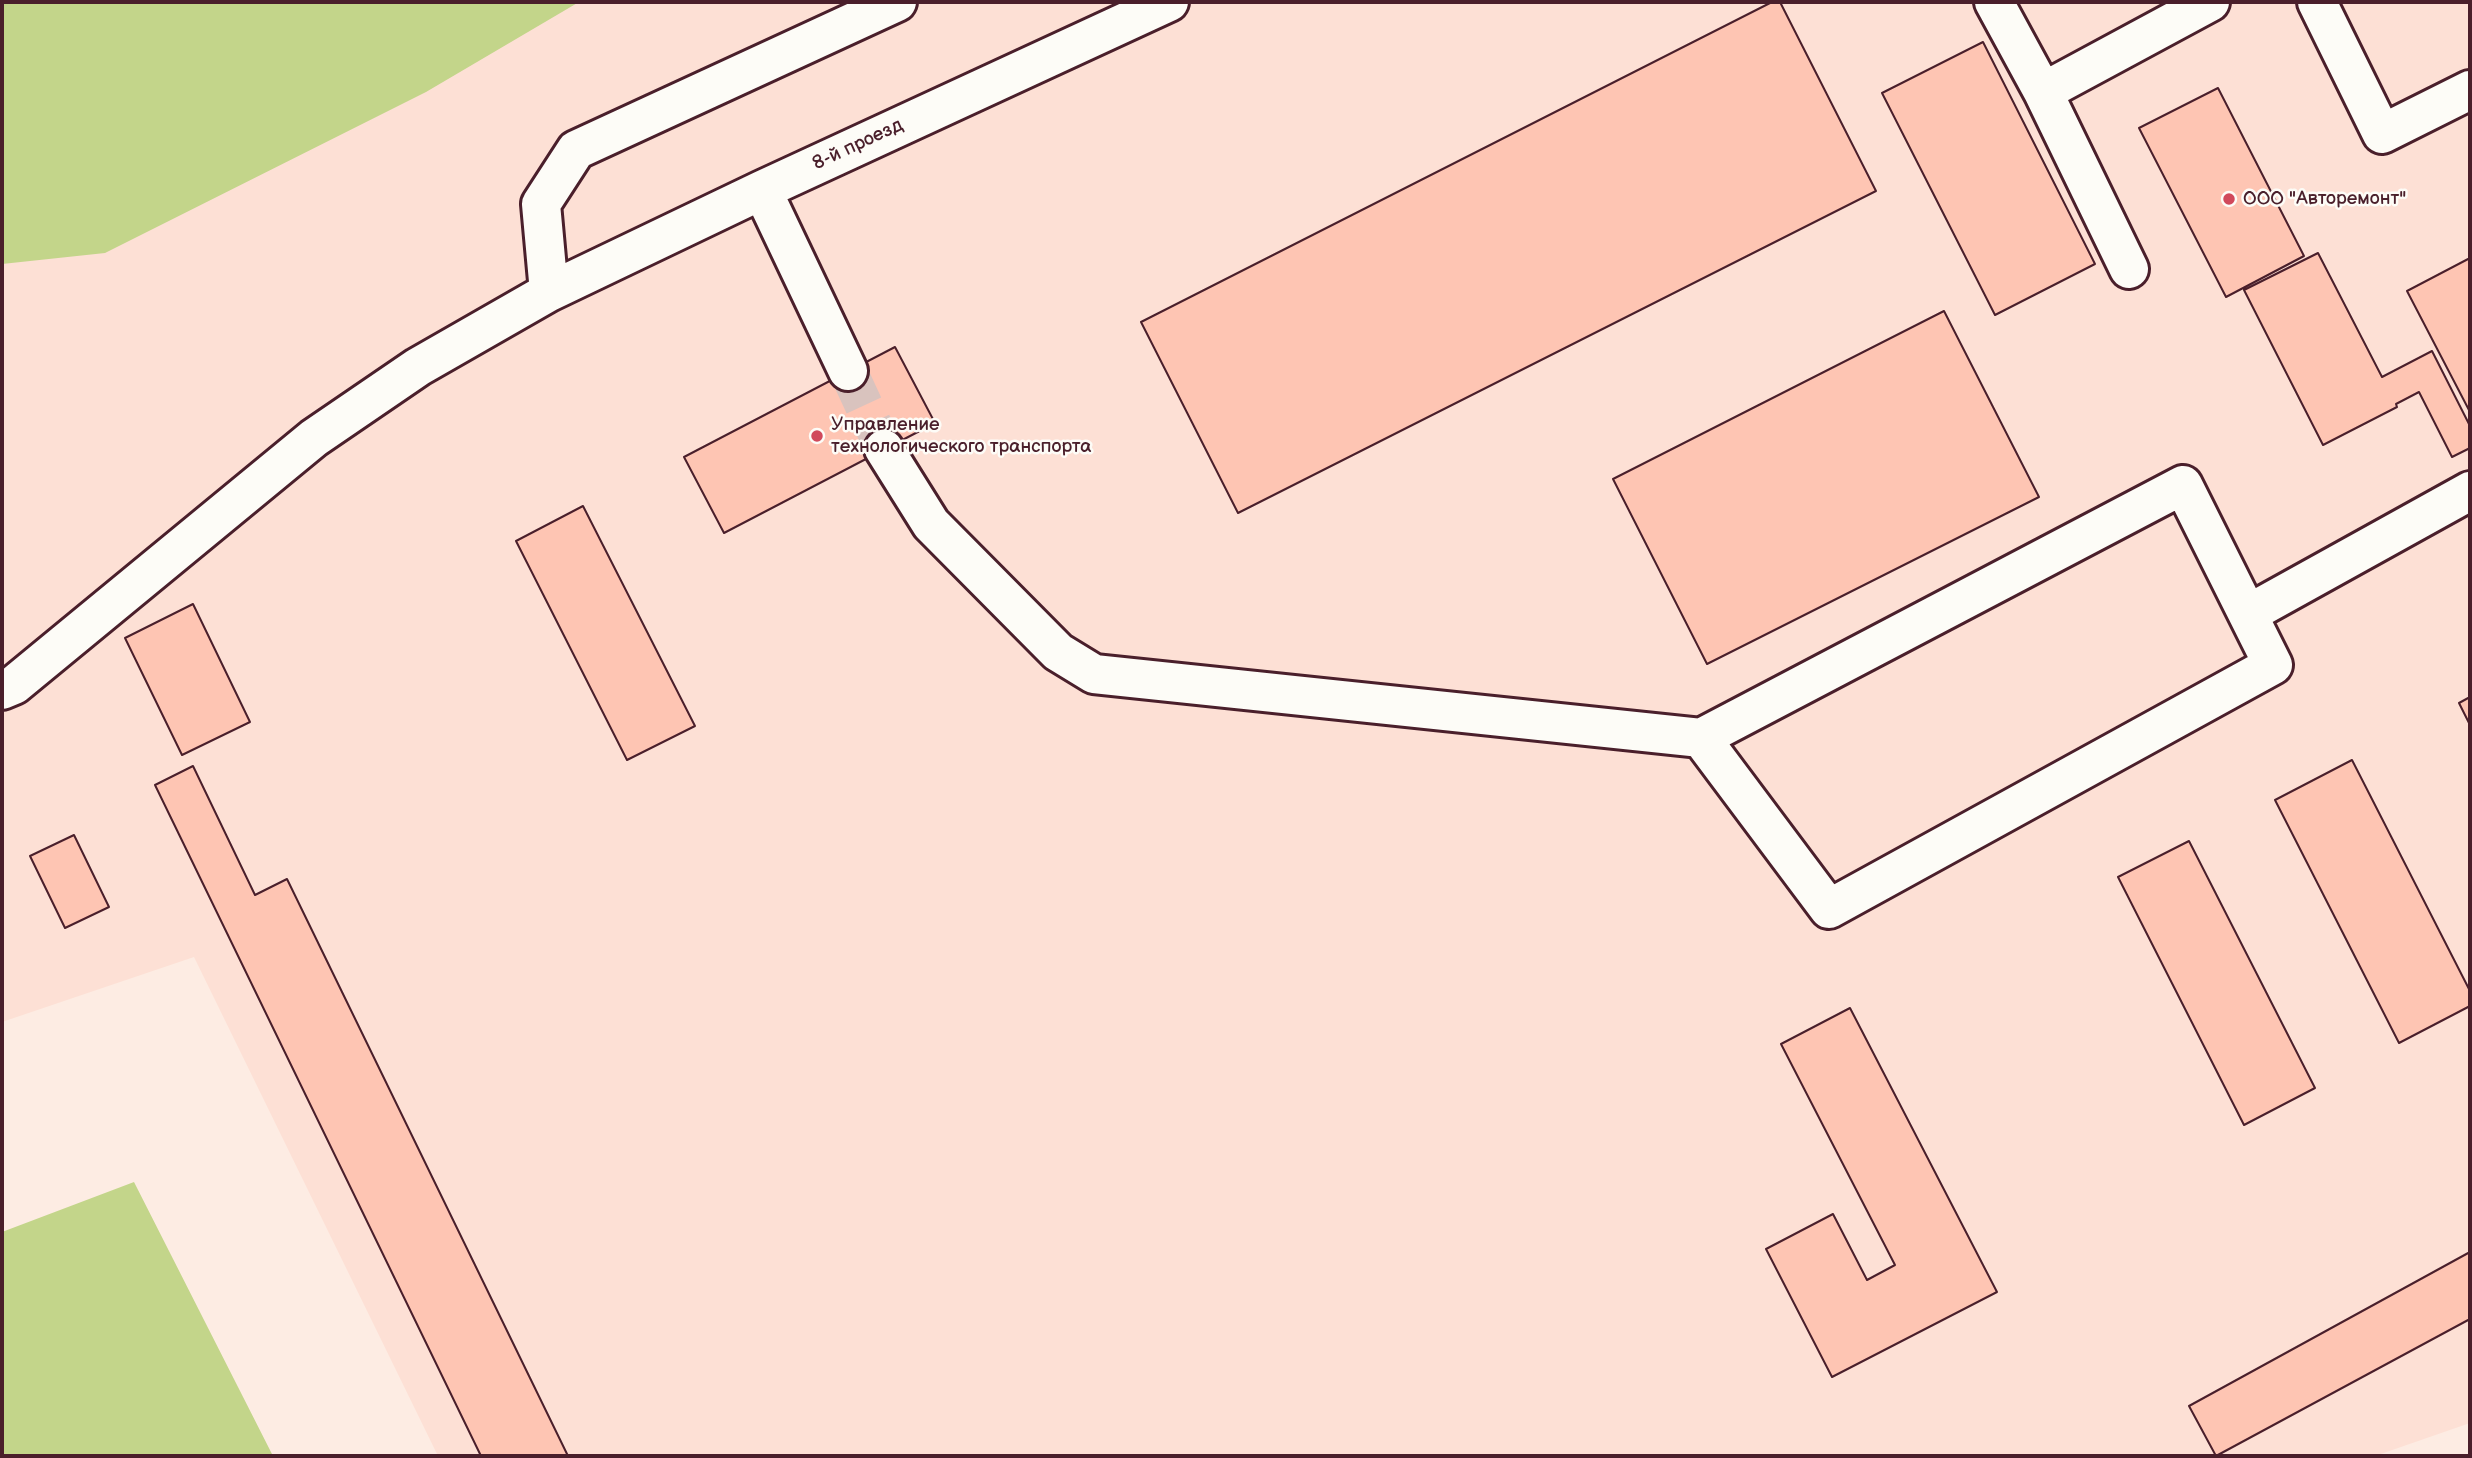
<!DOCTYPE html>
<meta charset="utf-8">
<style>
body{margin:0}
#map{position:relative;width:2472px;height:1458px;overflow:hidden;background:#fdece3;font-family:"Balsamiq Sans",sans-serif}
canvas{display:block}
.frame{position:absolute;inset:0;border:4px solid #4a1f2b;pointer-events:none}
</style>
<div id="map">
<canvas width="2472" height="1458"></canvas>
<div class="frame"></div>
</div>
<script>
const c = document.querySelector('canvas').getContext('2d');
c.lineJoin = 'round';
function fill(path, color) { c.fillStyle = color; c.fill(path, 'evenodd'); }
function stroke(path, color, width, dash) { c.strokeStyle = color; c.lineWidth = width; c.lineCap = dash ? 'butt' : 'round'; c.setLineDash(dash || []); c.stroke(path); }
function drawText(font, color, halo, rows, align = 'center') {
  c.font = font + ' "Balsamiq Sans",sans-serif'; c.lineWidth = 5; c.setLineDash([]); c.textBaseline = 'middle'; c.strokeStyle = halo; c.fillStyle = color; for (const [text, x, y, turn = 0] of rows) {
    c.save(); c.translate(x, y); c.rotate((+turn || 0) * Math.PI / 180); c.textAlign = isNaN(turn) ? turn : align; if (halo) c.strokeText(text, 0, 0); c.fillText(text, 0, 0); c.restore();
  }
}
fill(new Path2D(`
 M2 2H2470V1423L2375 1456H438L194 957 2 1022Z`), '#fde0d5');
fill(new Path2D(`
 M2 2H579L426 92 105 253 2 264Z
 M134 1182 273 1456H2V1232Z`), '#c3d58a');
const building = new Path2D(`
 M1772 2H1780L1876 191 1238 513 1141 322Z
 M1983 42 2095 264 1995 315 1882 93Z
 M2218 88 2304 256 2226 297 2139 128Z
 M2318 253 2382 377 2432 351 2470 426V448L2452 457 2419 392 2396 404 2397 407 2323 445 2244 290Z
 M2470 258V412L2407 291Z
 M1944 311 2039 497 1707 664 1613 479Z
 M895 347 935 423 724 533 684 457Z
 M583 506 695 726 627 760 516 541Z
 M193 604 250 722 182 755 125 638Z
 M2470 697V725L2459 703Z
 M2352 760 2470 991V1006L2399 1043 2275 800Z
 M193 766 255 895 287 879 568 1456H481L155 785Z
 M74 835 109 907 65 928 30 856Z
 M2189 841 2315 1088 2244 1125 2118 877Z
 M1850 1008 1997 1292 1832 1377 1766 1249 1833 1214 1867 1280 1895 1265 1781 1044Z
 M2470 1252V1319L2216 1456 2189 1406Z`);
fill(building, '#fec5b3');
stroke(building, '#4a1f2b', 2);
stroke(new Path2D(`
 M848 371 884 449`), '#d9c3be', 38, [38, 19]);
const minor = new Path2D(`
 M1994 2 2043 92 2129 269
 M2317 2 2382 134 2470 90
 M2043 92 2210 2
 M762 190 848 371
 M549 292 541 204 576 150 897 2
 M884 449 931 524 1058 652 1094 674 1701 738 2183 485 2273 665 1829 909 1701 738
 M2248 614 2470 491
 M2 690 14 685 314 438 418 367 549 292 762 190 1169 2`);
stroke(minor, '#4a1f2b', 44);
stroke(minor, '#fdfcf7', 38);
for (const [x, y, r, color] of [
 [2229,199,7,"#d1495b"],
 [817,436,7,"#d1495b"]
]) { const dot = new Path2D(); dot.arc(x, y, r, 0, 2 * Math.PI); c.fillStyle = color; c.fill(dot); stroke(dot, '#fdfcf7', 2.5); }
drawText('19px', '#4a1f2b', '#fdfcf7', [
 ["8-й проезд",858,145,-25]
]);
drawText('19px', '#4a1f2b', '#fdfcf7', [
 ["ООО \"Авторемонт\"",2243,199],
 ["Управление",831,425],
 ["технологического транспорта",831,447]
], 'left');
</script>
